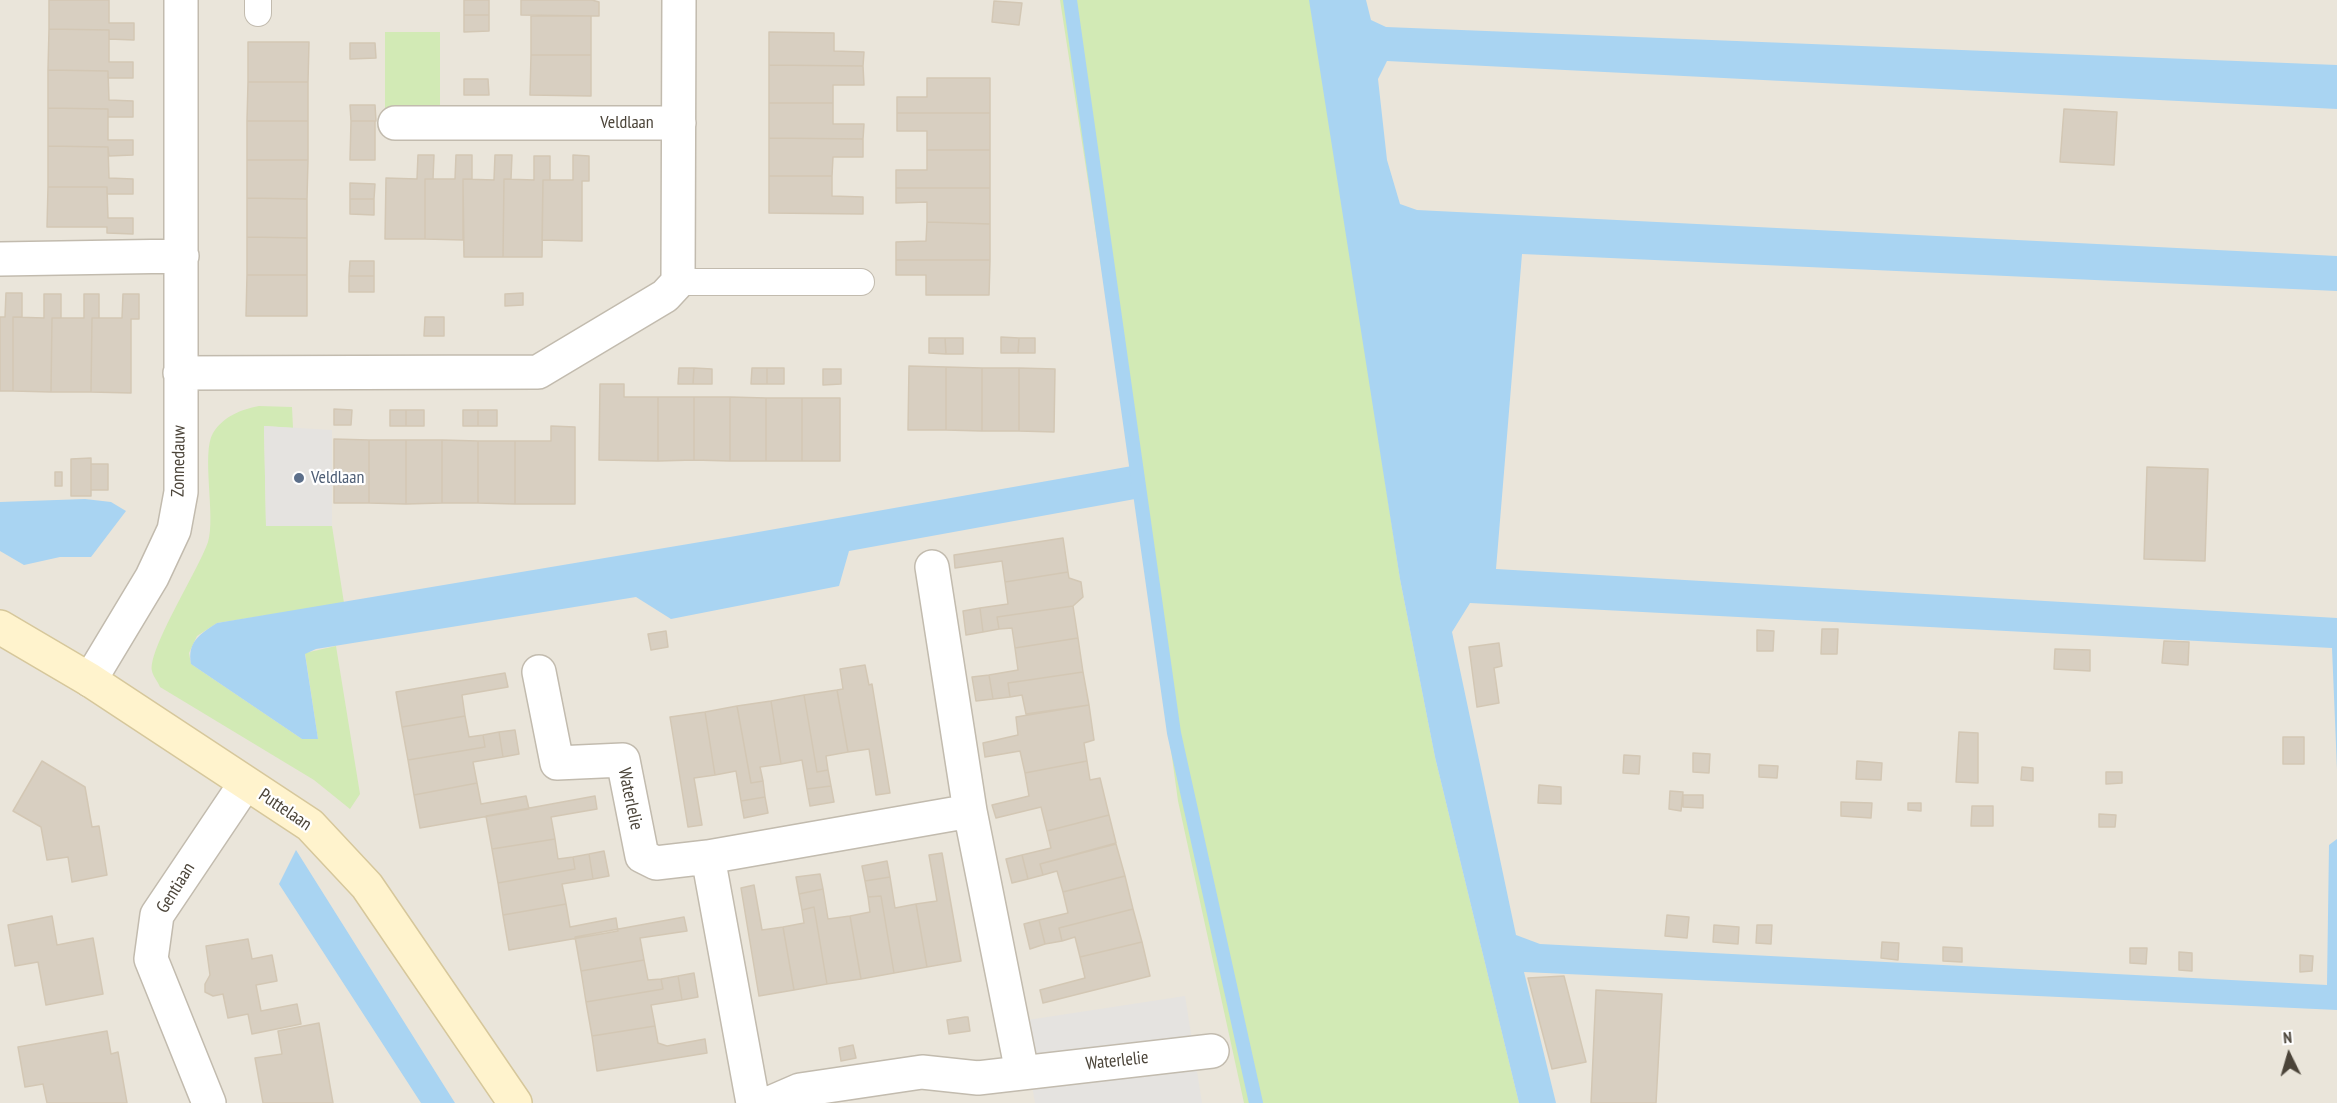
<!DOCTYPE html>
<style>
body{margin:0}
#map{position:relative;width:2337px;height:1103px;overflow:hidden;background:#f6f3ec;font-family:"PT Sans Narrow",sans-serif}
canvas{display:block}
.north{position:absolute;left:2259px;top:1025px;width:60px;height:60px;-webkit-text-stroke:4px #fff;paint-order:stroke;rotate:355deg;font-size:16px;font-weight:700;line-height:24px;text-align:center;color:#4b4439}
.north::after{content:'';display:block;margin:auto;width:21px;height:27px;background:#4b4439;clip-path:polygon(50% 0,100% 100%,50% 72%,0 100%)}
</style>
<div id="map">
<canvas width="2337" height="1103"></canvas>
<div class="north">N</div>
</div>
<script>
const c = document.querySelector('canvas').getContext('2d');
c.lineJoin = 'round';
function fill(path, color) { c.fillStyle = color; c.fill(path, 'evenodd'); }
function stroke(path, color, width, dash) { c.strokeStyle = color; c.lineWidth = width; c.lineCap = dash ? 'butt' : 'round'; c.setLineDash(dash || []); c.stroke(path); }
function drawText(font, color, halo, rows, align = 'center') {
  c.font = font + ' "PT Sans Narrow",sans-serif'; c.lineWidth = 4.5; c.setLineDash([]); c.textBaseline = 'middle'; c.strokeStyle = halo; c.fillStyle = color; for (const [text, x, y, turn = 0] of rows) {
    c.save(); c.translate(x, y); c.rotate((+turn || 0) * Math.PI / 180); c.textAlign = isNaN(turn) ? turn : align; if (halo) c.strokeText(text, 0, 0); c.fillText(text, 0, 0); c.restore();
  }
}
fill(new Path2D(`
 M0 0H2337V1103H0Z`), '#eae5da');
fill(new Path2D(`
 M1060 0H1312L1400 579 1435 757 1519 1103H1244L1178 801 1132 466Z
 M385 32H440V115H385Z
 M259 406 292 407 293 428 264 426 266 526H332L344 603 217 623 197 636 189 653 191 664 302 739H318L305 653 336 646 360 794 350 809 314 780 160 687C158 682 153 676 152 671 148 649 198 571 208 542 216 517 201 453 213 433 224 416 240 410 259 406Z`), '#d2eab5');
fill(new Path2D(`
 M264 426 332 430V526H266Z
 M1185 996 1202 1103H1035L1021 1021Z`), '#e5e3e0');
fill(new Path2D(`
 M1309 0H1366L1371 20 1386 27 2337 65V109L1387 61 1378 79 1387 160 1400 204 1417 210 2337 256V291L1522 254 1496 569 2337 618V769L2332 648 1470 603 1452 632 1516 935 1540 944 2327 985 2329 845 2337 839V1010L1524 972 1556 1103H1519L1435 757 1400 579Z
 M1132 466 1135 499 849 551 839 586 671 619 636 597 316 649 305 654 318 739H302L191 664C187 642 200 634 217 623L730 537Z
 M85 499 111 502 126 511 91 557H60L24 565 0 551V502Z
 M296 850 455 1103H421L279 884Z`), '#a9d4f2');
stroke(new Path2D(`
 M1070 0 1174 733 1256 1103`), '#a9d4f2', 14);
const building = new Path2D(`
 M49 0H109V23H134V40L109 39V30L49 29Z
 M464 0H489V15H464Z
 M521 0H592L599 2V16L521 15Z
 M994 1 1022 3 1019 25 992 22Z
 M464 15H489V31L464 32Z
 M531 16H591V55H531Z
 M49 29 109 30V62H133V78H108V71L48 70Z
 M769 32 834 33V51L864 52 863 66 769 65Z
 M248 42H309L308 82H248Z
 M350 43H375L376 58 350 59Z
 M531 55H591V96L530 95Z
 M769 65 863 66 864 85H833V103H769Z
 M48 70 108 71 109 100 133 101V117H108V109L48 108Z
 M927 78H990V113H897V97H927Z
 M464 79H488L489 95H464Z
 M248 82H308V121H247Z
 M769 103H833V124H864L863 139 769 138Z
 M350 105H375L376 121H351Z
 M48 108 108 109V140H133V155L109 156 108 147 48 146Z
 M2064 109 2117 112 2114 165 2060 162Z
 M897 113H990V150H927V131H897Z
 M247 121H308V160H247Z
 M351 121H375V160H350Z
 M769 138 863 139V157H833L832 176H769Z
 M48 146 108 147 109 178 133 179V194H107V187H48Z
 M927 150H990V188H896V170H927Z
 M418 155H434L433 179H425V239H385L386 178 417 179Z
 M456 155H472V179H463V240L425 239V179H455Z
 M495 155H512L511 179H504L503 257H464L463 179 494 180Z
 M573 155 589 156V181H582V241L542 240 543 180H573Z
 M534 156H550V180H543L542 257H503L504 179 534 180Z
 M247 160H308L307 199 247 198Z
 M769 176H832V196L863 197V214L769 213Z
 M350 183 375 184 374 199H350Z
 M48 187H107L108 218H133V234L107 233V227H47Z
 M896 188H990V224L927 222V202L896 203Z
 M247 198 307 199V238L247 237Z
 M350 199H374V215L350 214Z
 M927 222 990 224V260H896V242L926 241Z
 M247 237 307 238V275H247Z
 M896 260H990L989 295H926V275H896Z
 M350 261H374V276H349Z
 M247 275H307V316H246Z
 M349 276H374V292H349Z
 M6 293H22V317H13V391H0V317H5Z
 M523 293V305L505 306V294Z
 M44 294H61V318H52L51 392 13 391V317L44 318Z
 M84 294H99V318H92L91 392H51L52 318H84Z
 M123 294H139V319H131V393L91 392 92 318H122Z
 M425 317H444V336H424Z
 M1001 337 1019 338 1018 353H1001Z
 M929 338H945L946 354 929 353Z
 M945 338H963V354H946Z
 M1019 338H1035V353H1018Z
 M909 366 946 367V430H908Z
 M946 367 982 368V431L946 430Z
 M679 368H694L693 384H678Z
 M694 368 712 369V384H693Z
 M752 368H767V384H751Z
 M767 368H784V384H767Z
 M982 368H1019V431H982Z
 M1019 368 1055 369 1054 432 1019 431Z
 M823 369H841V384L823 385Z
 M600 384H624V397H658V461L599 460Z
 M658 397H694V460L658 461Z
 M694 397H730V461L694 460Z
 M730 397 766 398V461H730Z
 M766 398H802V461H766Z
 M802 398H840V461H802Z
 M334 409 352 410 351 425H334Z
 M390 410H406V426H390Z
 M406 410H424V426H406Z
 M463 410H478V426H463Z
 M478 410H497V426H478Z
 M551 426 575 427V504H515V441H551Z
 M334 439 369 440V503H334Z
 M369 440H406V504L369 503Z
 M406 440H442V503L406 504Z
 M442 440 478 441V503H442Z
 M478 441H515V504L478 503Z
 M91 458V496H71V459Z
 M91 464H108V490H91Z
 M2147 467 2208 469 2205 561 2144 559Z
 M55 472H62V486H55Z
 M1063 538 1068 572 1005 582 1002 561 955 568 954 555Z
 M1068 572 1069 578 1081 582 1083 597 1073 606 997 617 999 629 983 632 980 608 1008 604 1005 582Z
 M1073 606 1078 638 1015 648 1012 628 999 629 997 617Z
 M980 608 983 632 966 635 963 611Z
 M1822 629H1838L1837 654H1821Z
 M1757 630 1774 631 1773 651H1757Z
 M666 631 668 647 651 650 648 634Z
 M1078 638 1083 672 1008 683 1010 697 993 699 989 675 1018 670 1015 648Z
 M2164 641 2189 642 2188 665 2162 663Z
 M1499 643 1502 666 1494 668 1499 703 1477 707 1469 647Z
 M2055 649 2090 650V671L2054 669Z
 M865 665 869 685 872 684 890 793 876 795 869 749 848 752 837 690 843 689 840 669Z
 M1083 672 1089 705 1026 714 1022 695 1010 697 1008 683Z
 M505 673 508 687 462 695 465 716 402 727 396 692Z
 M989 675 993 699 976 701 972 677Z
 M837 690 848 752 826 756 828 770 817 772 804 695Z
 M804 695 817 772 828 770 831 786 807 789 802 760 781 764 771 701Z
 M771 701 781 764 760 767 763 781 751 783 737 706Z
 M1089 705 1094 740 1084 743 1087 761 1025 773 1020 751 985 757 983 743 1018 735 1016 717Z
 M737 706 751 783 763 781 765 797 741 801 736 771 715 775 705 712Z
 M705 712 715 775 694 778 702 825 688 827 670 717Z
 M465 716 469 737 483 735 485 747 408 760 402 727Z
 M515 730 519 754 503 757 499 732Z
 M499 732 503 757 473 762 477 783 414 795 408 760 485 747 483 735Z
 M1959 732 1978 733V783L1956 782Z
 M2283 737H2304V764H2283Z
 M1693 753 1710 754 1709 773 1693 772Z
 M1624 755 1640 756 1639 774 1623 773Z
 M42 761 85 787 92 827 99 826 107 875 72 882 68 857 47 860 41 827 13 811Z
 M1087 761 1090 780 1100 778 1109 815 1047 831 1041 807 996 818 992 805 1029 796 1025 773Z
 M1857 761 1882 763 1881 780 1856 779Z
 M1759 765 1778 766 1777 778 1759 777Z
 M2022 767 2033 768V781L2021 780Z
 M2106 772H2122V783L2106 784Z
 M477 783 481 804 526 796 529 809 420 828 414 795Z
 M1539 785 1561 787V804L1538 803Z
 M831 786 834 802 810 806 807 789Z
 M1670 791 1683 792 1681 811 1669 809Z
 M1683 795H1703V808L1683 807Z
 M595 796 597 809 551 817 555 839 492 849 486 816Z
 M765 797 768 813 744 818 741 801Z
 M1841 802 1872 803 1871 818 1841 816Z
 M1908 803H1921V811L1908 810Z
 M1972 806H1993V826H1971Z
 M2099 814 2116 815 2115 827H2099Z
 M1109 815 1116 843 1040 864 1043 875 1028 879 1022 855 1051 848 1047 831Z
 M555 839 558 859 573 857 575 869 498 883 492 849Z
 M1116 844 1125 876 1063 892 1057 871 1043 875 1040 864Z
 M604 851 609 876 593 879 589 854Z
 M942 853 961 961 927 967 916 904 937 901 929 855Z
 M589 854 593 879 562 884 566 904 503 915 498 883 575 869 573 857Z
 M1022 855 1028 879 1012 883 1006 859Z
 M887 861 890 877 865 881 862 866Z
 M820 874 823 889 799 894 796 877Z
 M1125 876 1133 909 1059 928 1062 941 1045 944 1039 920 1068 913 1063 892Z
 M890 877 895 908 916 904 927 967 894 973 881 896 868 897 865 881Z
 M754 885 762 930 783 927 794 990 759 996 741 888Z
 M823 889 828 919 850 916 861 979 827 984 814 907 802 910 799 894Z
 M881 896 894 973 861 979 850 916 870 912 868 897Z
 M566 904 570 927 616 918 618 931 509 950 503 915Z
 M814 907 827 984 794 990 783 927 804 923 802 910Z
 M1133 909 1142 942 1080 957 1075 937 1062 941 1059 928Z
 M1667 915 1689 917 1687 938 1665 936Z
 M52 916 57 945 93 938 103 994 46 1005 38 962 15 966 8 925Z
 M684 917 687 931 640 938 644 960 581 971 575 937Z
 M1039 920 1045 944 1030 949 1024 924Z
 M1714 925 1739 927 1738 944 1713 942Z
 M1757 925H1772L1771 944 1756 943Z
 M248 939 252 959 272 955 277 981 256 985 261 1011 297 1004 301 1024 252 1034 248 1014 228 1018 223 994 213 996 205 992V984L210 975 206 946Z
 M1142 942 1150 976 1043 1003 1040 990 1085 978 1080 957Z
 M1882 942 1899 943 1898 960 1881 958Z
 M1943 947 1962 948V962L1943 961Z
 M2130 948H2147L2146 964 2130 963Z
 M2179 952 2192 953V971L2179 970Z
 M2300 955 2313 956 2312 971 2300 972Z
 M644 960 648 980 661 979 663 989 586 1002 581 971Z
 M694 973 698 997 682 1000 678 976Z
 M678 976 682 1000 651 1005 655 1026 592 1036 586 1002 663 989 661 979Z
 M1564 976 1586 1062 1552 1069 1528 978Z
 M1596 990 1662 994 1656 1103H1591Z
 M965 1017H968L970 1031 949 1034 947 1020Z
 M319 1023 333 1103H263L255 1058 282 1054 278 1031Z
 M655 1026 658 1043 667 1046 705 1039 707 1053 597 1071 592 1036Z
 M107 1031 111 1054 118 1052 127 1103H47L43 1084 25 1087 18 1047Z
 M853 1045 856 1058 841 1061 839 1048Z`);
fill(building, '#d8cfc1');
stroke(building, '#d3c7b4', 1.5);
const lane = new Path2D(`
 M258 0V13
 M678 282H861`);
const street = new Path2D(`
 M395 123H679
 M0 259 182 256
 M180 373 538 372 665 296 678 282 679 0
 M932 567 970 811 1022 1072
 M539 672 557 763 623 760 642 856 656 863 708 857 753 1103
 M90 680 152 577 174 530 181 492V0
 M708 857 970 811
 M209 1103 151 959 157 915 245 784
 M770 1103 800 1090 922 1072 978 1078 1212 1051`);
const secondary = new Path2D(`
 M0 627 90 680 310 825 367 886 515 1103`);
stroke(lane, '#c2bbae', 28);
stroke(street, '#c2bbae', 36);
stroke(secondary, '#d6c79b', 36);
stroke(lane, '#fff', 26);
stroke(street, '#fff', 33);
stroke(secondary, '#fff3cd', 33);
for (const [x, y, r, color] of [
 [299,478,6,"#5c6f8a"]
]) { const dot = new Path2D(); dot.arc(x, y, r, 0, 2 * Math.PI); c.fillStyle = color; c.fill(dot); stroke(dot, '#fff', 2); }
drawText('18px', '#4b4439', '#fff', [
 ["Veldlaan",627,123],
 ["Zonnedauw",179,461,-89],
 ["Waterlelie",630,799,78],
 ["Puttelaan",285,810,34],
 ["Gentiaan",176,888,-58],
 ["Waterlelie",1117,1061,-6]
]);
drawText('18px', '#4e5e75', '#fff', [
 ["Veldlaan",311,478]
], 'left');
</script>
